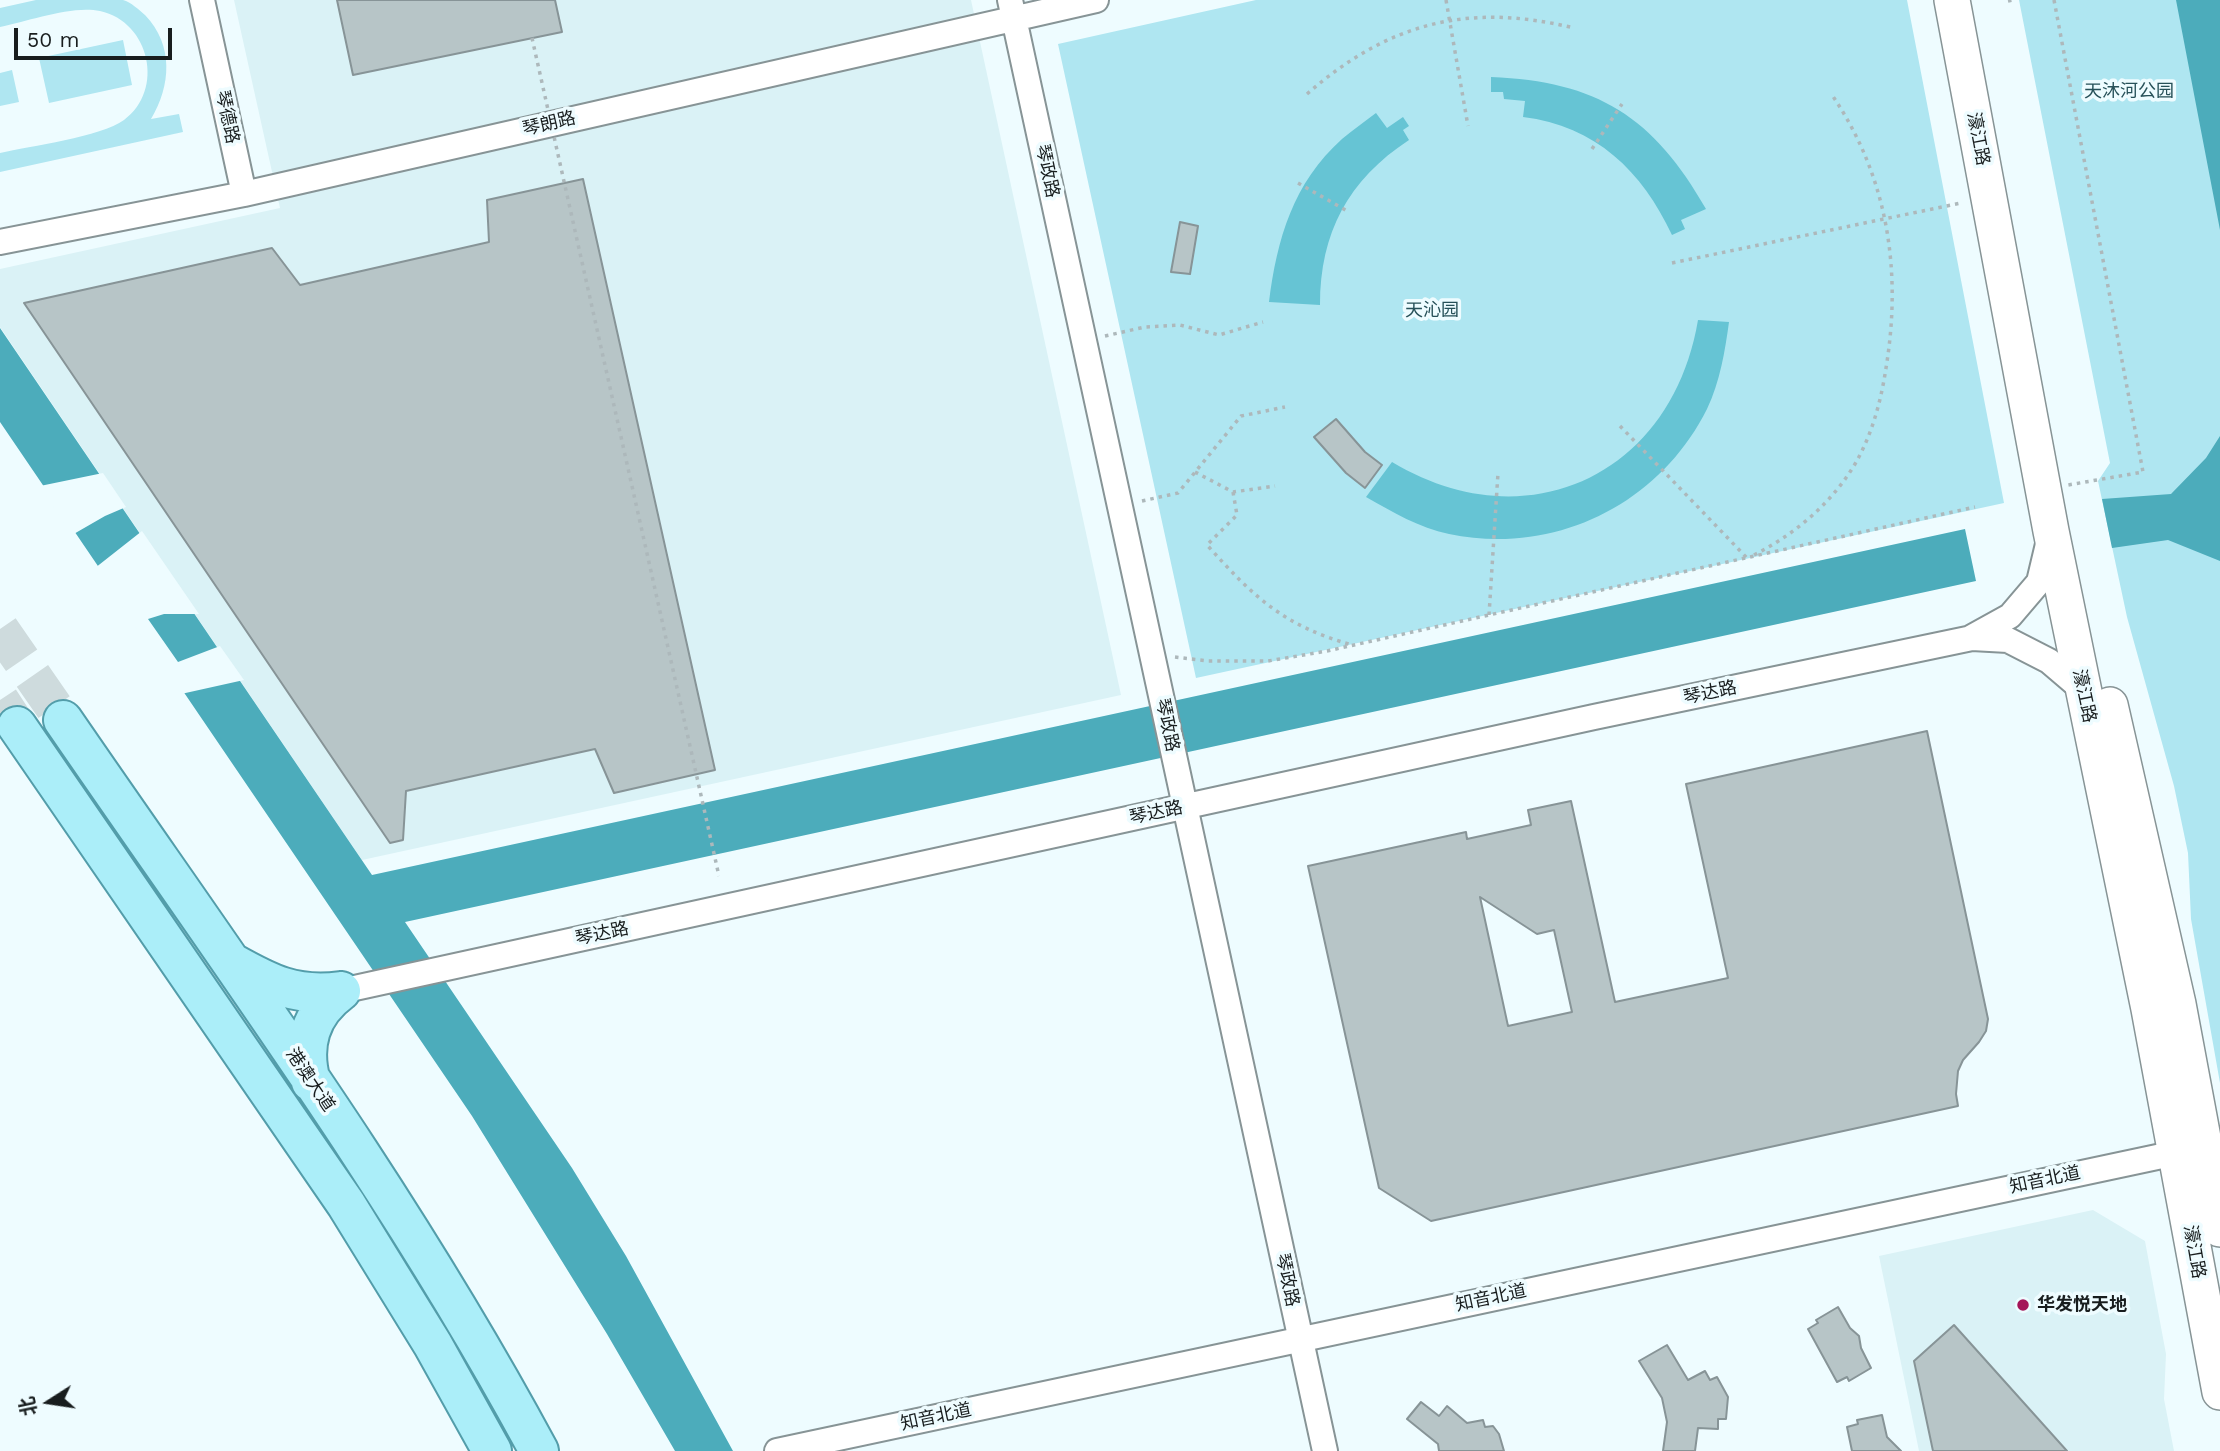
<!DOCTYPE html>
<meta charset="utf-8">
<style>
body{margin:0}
#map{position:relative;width:2220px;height:1451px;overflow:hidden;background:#eefcff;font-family:"Work Sans","Noto Sans SC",sans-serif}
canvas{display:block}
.north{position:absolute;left:14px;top:1367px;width:70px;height:70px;-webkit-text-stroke:5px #eefcff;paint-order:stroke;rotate:258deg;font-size:19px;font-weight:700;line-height:28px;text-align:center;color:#181d1e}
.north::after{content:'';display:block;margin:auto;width:24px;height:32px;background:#181d1e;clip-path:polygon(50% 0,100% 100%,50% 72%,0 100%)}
.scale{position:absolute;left:14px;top:28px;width:158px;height:32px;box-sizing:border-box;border:4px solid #181d1e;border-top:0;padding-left:9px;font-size:21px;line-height:24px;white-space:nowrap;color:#181d1e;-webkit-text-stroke:5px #eefcff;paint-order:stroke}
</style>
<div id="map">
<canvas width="2220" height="1451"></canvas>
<div class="north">北</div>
<div class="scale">50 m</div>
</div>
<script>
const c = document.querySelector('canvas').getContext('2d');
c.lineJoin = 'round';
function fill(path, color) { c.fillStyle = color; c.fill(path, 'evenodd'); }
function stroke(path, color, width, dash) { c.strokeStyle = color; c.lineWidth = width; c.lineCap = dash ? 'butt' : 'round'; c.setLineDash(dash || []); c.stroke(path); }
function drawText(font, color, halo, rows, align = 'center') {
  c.font = font + ' "Work Sans","Noto Sans SC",sans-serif'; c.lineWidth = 7; c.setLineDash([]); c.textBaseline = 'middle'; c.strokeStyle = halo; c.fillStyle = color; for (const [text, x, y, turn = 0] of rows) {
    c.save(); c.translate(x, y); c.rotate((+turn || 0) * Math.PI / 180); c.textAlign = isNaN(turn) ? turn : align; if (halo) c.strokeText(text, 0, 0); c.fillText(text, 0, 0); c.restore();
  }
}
fill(new Path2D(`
 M234 0H971L1121 695 362 860 0 327V269L280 208Z
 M2093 1210 2145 1241 2166 1354 2164 1399 2174 1451H1919L1879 1256Z`), '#daf2f6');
fill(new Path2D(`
 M36 0C56 0 76 0 96 0 104 0 115 0 123 0 131 2 139 10 145 15 174 45 171 86 151 119L179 114 183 132 0 172V153C30 146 101 137 124 120 165 90 150 22 100 11 72 5 29 21 0 27V8Z
 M1256 0H1907L2004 503 1196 678 1058 44Z
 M2019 0H2220V1083L2191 919 2188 853 2174 786 2127 617 2098 481 2110 463Z
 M123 40 132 85 49 103 39 58Z
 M12 70 19 102 0 106V73Z`), '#afe6f1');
fill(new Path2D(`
 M1491 77C1597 81 1654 117 1706 209L1681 220 1685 229 1672 235C1642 171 1596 126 1523 117L1525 101 1504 99 1503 92H1491Z
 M1376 113 1387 128 1403 117 1409 126 1403 130 1409 140C1348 180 1320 233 1320 305L1269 302C1277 239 1293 183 1342 139 1353 130 1365 121 1376 113Z
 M1698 320 1729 322C1725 351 1720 382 1707 409 1659 505 1554 556 1449 534 1419 528 1393 512 1366 497L1392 462C1527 543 1672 475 1698 320Z`), '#66c4d4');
fill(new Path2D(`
 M2176 0H2220V230Z
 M0 328 372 875 1965 529 1976 581 405 922 572 1168 626 1256 733 1451H675L607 1334 472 1116 0 422Z
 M2220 436V561L2168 540 2112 548 2102 499 2171 494 2206 458Z`), '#4cacbb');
fill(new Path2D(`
 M103 473 126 507 105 516 72 535 40 486Z
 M142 531 199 614H164L148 619 178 662 220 646 244 680 181 694 95 568Z`), '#eefcff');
const building = new Path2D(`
 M337 0H555L562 32 353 75Z
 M583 179 715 770 614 793 595 749 406 791 403 840 390 843 24 303 272 248 300 285 489 242 487 200Z
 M1180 222 1198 226 1190 274 1171 272Z
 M1336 419 1365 452 1382 465 1365 488 1346 473 1314 437Z
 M1927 731 1988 1019 1986 1031 1979 1042 1963 1060 1958 1071 1956 1094 1958 1106 1431 1221 1379 1188 1308 866 1466 832 1467 839 1531 825 1528 810 1571 801 1615 1002 1728 978 1686 784ZM1480 897 1537 934 1554 930 1572 1012 1508 1026Z
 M1838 1307 1850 1328 1859 1336 1861 1348 1871 1368 1849 1381 1847 1377 1837 1382 1808 1329 1818 1323 1816 1320Z
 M1954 1325 2067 1451H1933L1914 1361Z
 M1667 1345 1688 1380 1705 1371 1710 1380 1717 1377 1728 1397 1726 1419H1718V1429L1698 1428 1695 1451H1663L1667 1422 1662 1398 1639 1361Z
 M1421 1402 1439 1416 1447 1406 1467 1423 1483 1420 1485 1427 1493 1426 1499 1434 1504 1451H1439L1438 1444 1407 1419Z
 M1882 1415 1887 1437 1901 1451H1852L1847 1427 1858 1424 1857 1420Z`);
fill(building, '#b7c5c7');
stroke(building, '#879497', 2);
stroke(new Path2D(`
 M0 629 63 720
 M0 700 17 726`), '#cedbdd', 38, [38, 19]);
const street = new Path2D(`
 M202 0 244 194
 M1010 0 1325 1451
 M0 242 244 194 1096 0
 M1972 637 2010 616 2039 582 2049 540
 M341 991 1594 717 1972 638 2008 640 2049 661 2083 690
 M777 1451 2190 1150`);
const secondary = new Path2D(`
 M1952 0 2051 531 2149 1009 2220 1392
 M2110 705 2178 1004 2220 1229`);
const primary = new Path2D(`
 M63 720C227 959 401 1194 539 1451
 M17 726 346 1204 433 1345 492 1451
 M231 962C270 984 295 997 341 991
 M311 1082C301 1045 310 1014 341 991`);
stroke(street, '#879496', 28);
stroke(secondary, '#879496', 38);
stroke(primary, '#539daa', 42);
stroke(new Path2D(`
 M1446 0 1468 126
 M2054 0 2143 472 2068 485
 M2008 1 2013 0
 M1307 94C1388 23 1468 2 1574 28
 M1592 149 1622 104
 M1298 183 1349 212
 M1672 263 1961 203
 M1105 336 1145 327 1180 325 1219 335 1263 322
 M1620 426 1747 558
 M1195 472 1233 492 1275 486
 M1233 492 1237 515 1207 545C1254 597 1282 625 1352 645
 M1142 501 1178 493 1241 416 1285 407
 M1754 555C1795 534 1831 504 1855 464 1872 435 1881 401 1886 368 1902 271 1888 177 1832 95
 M1489 615 1498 473
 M1175 657 1208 661H1268L1327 651 1975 507`), '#adb8bb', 3.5, [3.5, 5]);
stroke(street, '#fff', 24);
stroke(secondary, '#fff', 35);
stroke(primary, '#abeef9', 38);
stroke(new Path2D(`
 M532 38 719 876`), '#adb8bb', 3.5, [3.5, 5]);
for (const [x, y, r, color] of [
 [2023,1305,7,"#a41558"]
]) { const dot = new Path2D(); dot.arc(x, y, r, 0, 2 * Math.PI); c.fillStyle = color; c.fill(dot); stroke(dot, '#eefcff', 2.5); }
drawText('18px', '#275159', '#eefcff', [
 ["天沐河公园",2129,92],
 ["天沁园",1432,311]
]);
drawText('18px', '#181d1e', '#eefcff', [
 ["琴德路",227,117,78],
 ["琴朗路",549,124,-13],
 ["濠江路",1978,139,79],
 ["琴政路",1047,171,78],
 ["琴达路",1710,693,-12],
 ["濠江路",2084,696,78],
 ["琴政路",1167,725,78],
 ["琴达路",1156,813,-12],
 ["琴达路",602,934,-12],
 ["港澳大道",310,1080,56],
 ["知音北道",2045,1180,-12],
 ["濠江路",2194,1252,80],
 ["琴政路",1287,1280,78],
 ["知音北道",1491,1298,-12],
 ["知音北道",936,1417,-12]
]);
drawText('bold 18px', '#181d1e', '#eefcff', [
 ["华发悦天地",2037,1305]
], 'left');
</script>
